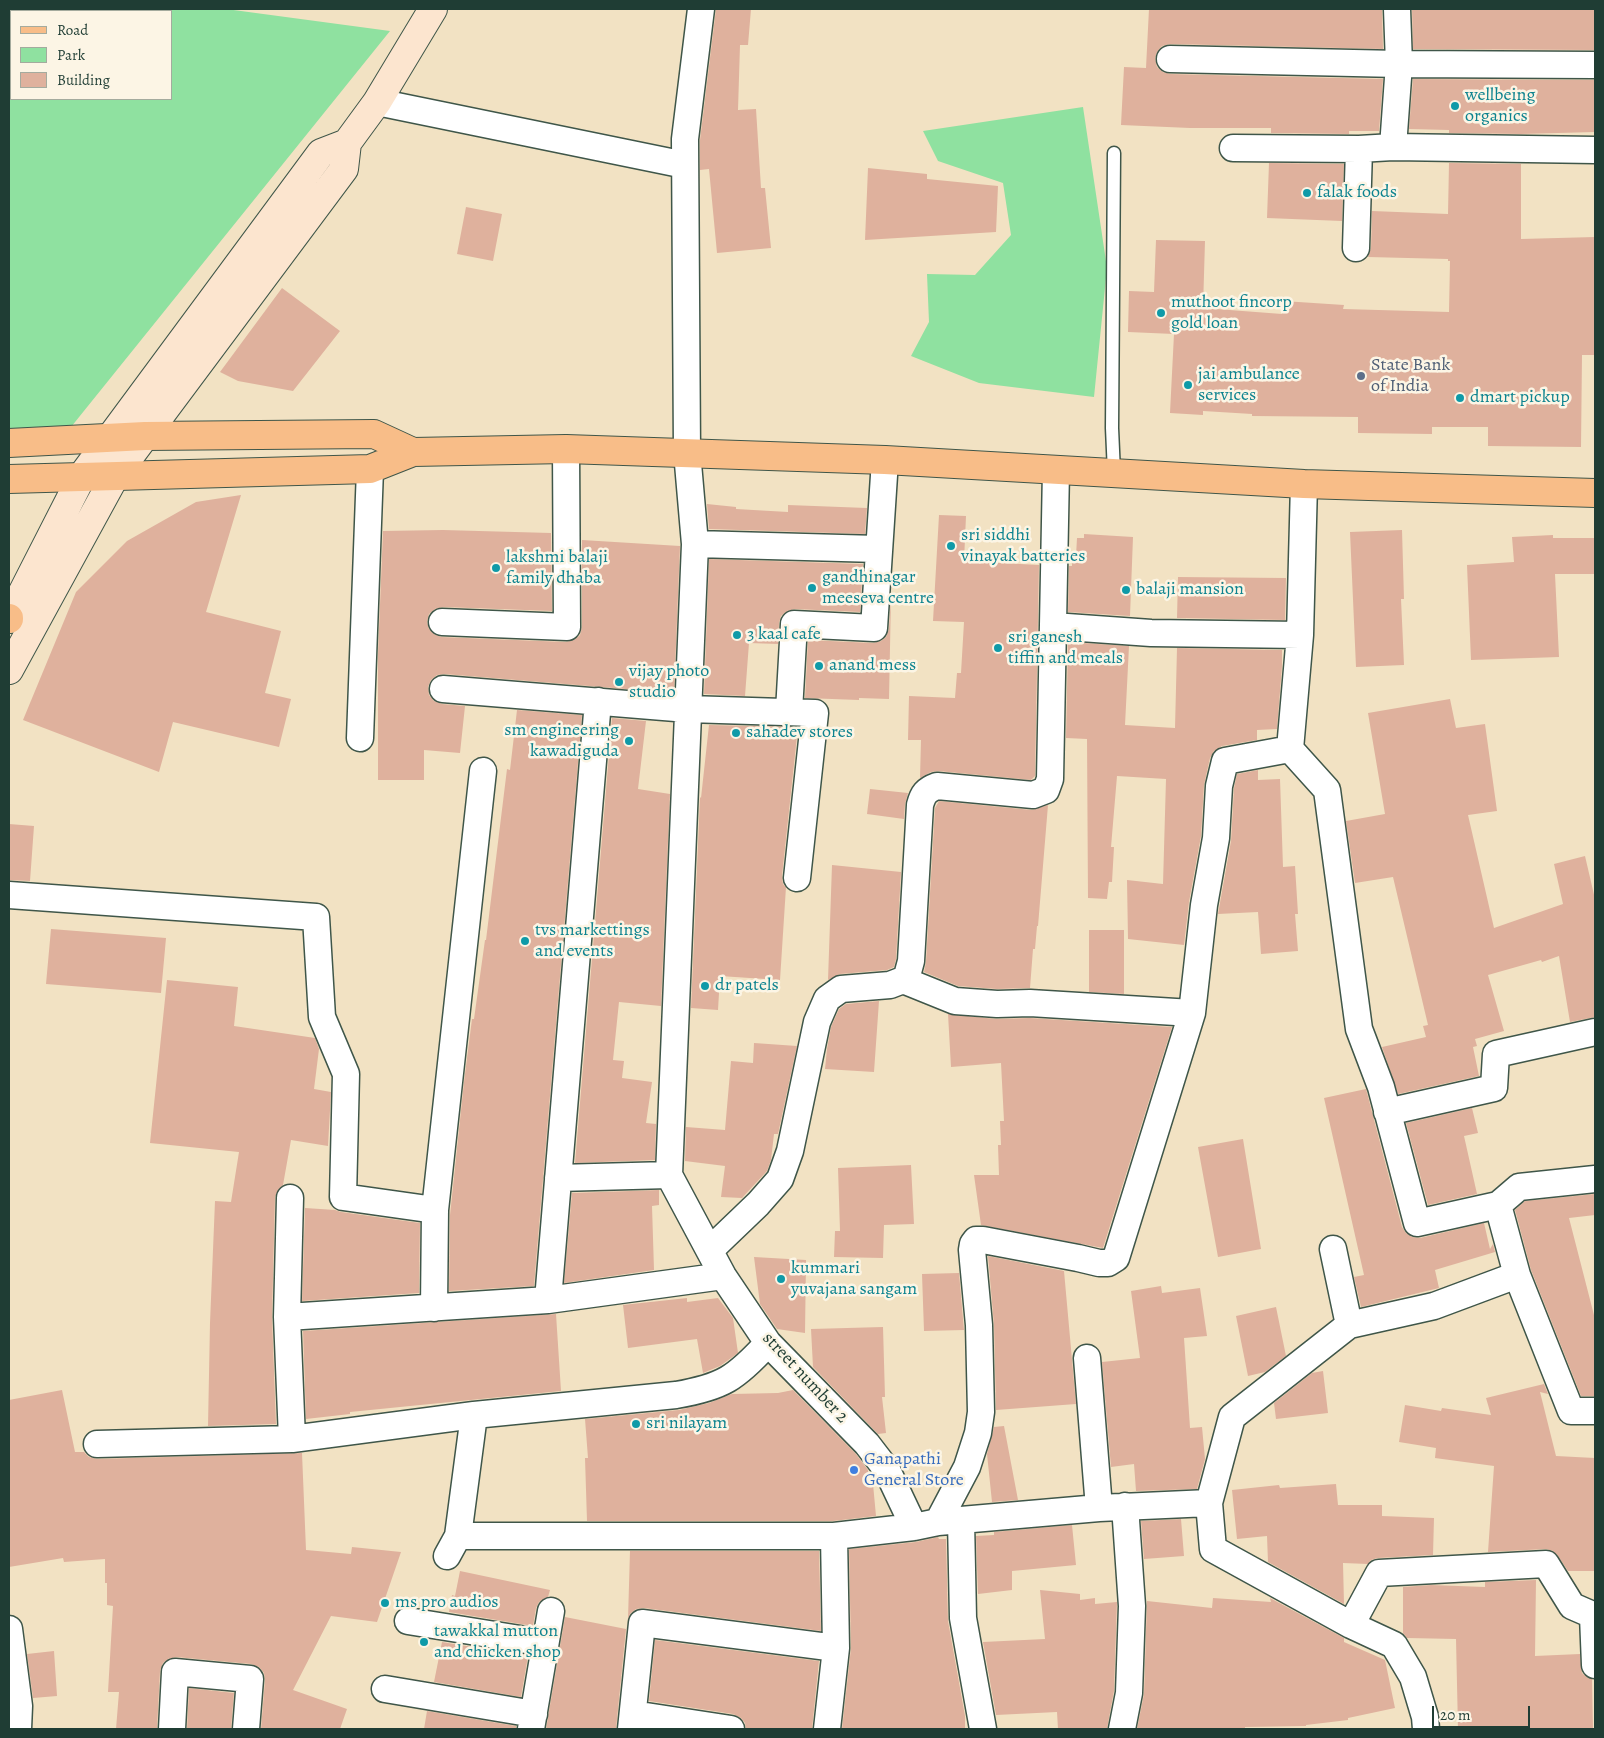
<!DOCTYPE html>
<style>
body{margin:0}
#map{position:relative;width:1604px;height:1738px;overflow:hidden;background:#f2e2c3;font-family:Alegreya,serif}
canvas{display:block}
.frame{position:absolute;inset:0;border:10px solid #1f3d34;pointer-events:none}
.legend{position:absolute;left:10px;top:10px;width:162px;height:90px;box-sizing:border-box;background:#fcf5e5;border:1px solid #a4ab9e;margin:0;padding:6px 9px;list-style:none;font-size:15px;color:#1f3d34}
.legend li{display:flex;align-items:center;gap:10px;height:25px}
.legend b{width:25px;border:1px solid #a4ab9e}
.scale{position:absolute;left:1432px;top:1706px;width:98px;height:22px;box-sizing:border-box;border:2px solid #1f3d34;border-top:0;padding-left:6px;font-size:15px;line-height:18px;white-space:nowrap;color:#1f3d34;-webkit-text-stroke:4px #fcf5e5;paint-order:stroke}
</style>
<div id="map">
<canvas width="1604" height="1738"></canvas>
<div class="frame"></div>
<ul class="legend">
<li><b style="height:6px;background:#f8bd88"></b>Road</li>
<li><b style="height:14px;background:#8fe1a0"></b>Park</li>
<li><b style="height:14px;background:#dfb19d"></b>Building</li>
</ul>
<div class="scale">20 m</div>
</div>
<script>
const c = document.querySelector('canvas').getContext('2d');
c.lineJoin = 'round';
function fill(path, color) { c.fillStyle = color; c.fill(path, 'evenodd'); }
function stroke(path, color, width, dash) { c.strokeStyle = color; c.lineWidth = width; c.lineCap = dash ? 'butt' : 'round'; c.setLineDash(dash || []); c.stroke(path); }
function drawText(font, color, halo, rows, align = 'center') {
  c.font = font + ' Alegreya,serif'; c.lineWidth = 5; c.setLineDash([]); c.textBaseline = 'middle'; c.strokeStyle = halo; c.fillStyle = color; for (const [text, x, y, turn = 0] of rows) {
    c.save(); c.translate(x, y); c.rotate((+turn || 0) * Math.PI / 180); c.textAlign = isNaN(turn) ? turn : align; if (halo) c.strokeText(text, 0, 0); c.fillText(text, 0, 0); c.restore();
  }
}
fill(new Path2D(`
 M9 9H226L390 31 67 432 9 433ZM11 11H171V99H11Z
 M1083 107 1107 268 1094 397 979 383 911 356 929 322 927 274 975 275 1011 235 1003 183 938 161 923 131Z`), '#8fe1a0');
fill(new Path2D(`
 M716 9H751L748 45H740L738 110 756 109 761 188H765L771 248 717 253 709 169 700 170V140Z
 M1149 9H1382L1383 49 1170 44 1162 46 1157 52 1155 58 1157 67 1163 72 1170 74 1383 79 1379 131H1349V134L1271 133V128H1190L1121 125 1124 67 1146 68Z
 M1412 9H1595V50L1413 49Z
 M1413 79 1595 80V132L1521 134 1449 133V130L1409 129Z
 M1269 163 1344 164 1342 221 1267 218Z
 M1449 163 1521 164V239L1595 237V355H1582L1581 447 1488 446V427H1432V434L1358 433V417L1252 416V414L1203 411V415L1170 413 1174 334 1128 332 1129 291 1154 292 1156 240 1205 241 1203 308 1282 314 1283 301 1344 305 1343 309 1449 312 1450 261H1448V259L1368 257 1371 248 1372 211 1448 214Z
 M868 168 927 174V179L998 186 996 232 865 240Z
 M466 207 502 214 493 261 457 254Z
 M282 288 340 331 293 391 238 381 220 372Z
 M241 495 206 612 281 631 265 693 291 699 279 747 173 722 159 772 23 720 76 592 127 541 196 502Z
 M707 504 736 507V509L788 512V505L867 508 865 534 709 529Z
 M939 515 966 516 964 561 1039 565 1035 776 1031 780 938 771 931 772 920 778 921 740H908L909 696 955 698 957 673H961L964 622 933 621Z
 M443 530 551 533 552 611 443 607 435 609 429 614 427 622 429 629 434 634 441 637 566 642 574 640 580 635 582 627V540L680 546 674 693 444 674 437 675 431 680 428 687 429 695 434 701 442 704 465 706 460 753 424 750V780H378V654L383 531Z
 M1402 530 1404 599H1401L1404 665 1356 667 1350 532Z
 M1084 534 1133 537 1130 616 1068 612 1069 566H1072V556H1076L1077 538H1084Z
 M1553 535V538H1595V574H1555L1559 657 1471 660 1467 565 1514 562 1512 537Z
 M709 559 863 564 860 612 795 609 787 611 781 616 779 623 778 644 749 643 745 696 704 694Z
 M1178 577 1286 578 1285 620 1177 618Z
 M891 596 889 699 859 698V700L805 698 808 640 873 643 881 641 886 637 889 629Z
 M1068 642 1129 646 1125 725 1175 728 1177 648 1282 650V666L1277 729 1257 730V740L1222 746 1214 751 1210 758 1204 785 1201 836 1189 902 1184 945 1128 939 1127 880 1163 884 1166 779 1117 776 1111 847H1114L1112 882H1109L1107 899 1088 898 1087 739 1066 738Z
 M1450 699 1456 728 1485 724 1497 811 1468 815 1494 928 1563 904 1554 864 1585 856 1595 899V1017L1570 1022 1559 956 1542 962 1541 960 1488 975 1504 1031 1475 1039 1477 1046 1473 1047 1479 1076 1398 1094 1382 1047 1426 1037 1423 1026 1428 1025 1393 877 1355 883 1346 821 1385 814 1368 713Z
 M517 710 582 715 534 1286 449 1291 450 1215 464 1082 472 1019H474L485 940H486L507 769 510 770Z
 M612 718 646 721 638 789 670 794 661 1006 619 1002 613 1060 624 1061 622 1078 652 1082 646 1123 656 1124 655 1160 575 1163Z
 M709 725 798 727 782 876 783 884 786 887 780 980 720 976 718 1010 691 1008 700 797 701 798Z
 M1258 770V780L1280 779 1283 867 1295 866 1298 914H1295L1298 951 1261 954 1258 912 1218 914 1231 841 1234 788 1237 774Z
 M870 789 908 793 905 804 904 819 867 814Z
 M939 801 1032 810 1048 805 1038 926H1037L1035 949H1033L1030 988 997 989 958 986 924 972 926 962 935 808Z
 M9 824 34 826 30 881 9 880Z
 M832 865 901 872 896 959 894 967 887 970 840 974 828 980Z
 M51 929 166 938 161 993 46 984Z
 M1089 930H1124V994L1089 992Z
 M167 980 238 987 234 1026 315 1038 319 1049 314 1089 331 1092 328 1146 291 1140 283 1185 278 1190 275 1197 272 1317 276 1424 208 1426 210 1323 215 1201 231 1202 239 1152 150 1143Z
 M879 1001 874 1072 825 1069 827 1049 831 1027 839 1009 846 1004Z
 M948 1014 996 1019 1030 1018 1172 1027 1103 1248 981 1225 974 1175H999L998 1145H1001L1000 1121H1004L1001 1063 951 1067Z
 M754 1043 797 1046 778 1134H774L771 1160 767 1171 742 1198 721 1197 725 1166 685 1161 686 1127 725 1130 731 1061 753 1063Z
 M1366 1089 1402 1227 1406 1233 1412 1237 1420 1238 1484 1223 1490 1249 1493 1244 1495 1252 1435 1270 1439 1288 1361 1307 1354 1277 1364 1275 1324 1098Z
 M1472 1108 1478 1133 1464 1136 1477 1194 1428 1205 1406 1123Z
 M1243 1139 1261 1249 1218 1257 1198 1147Z
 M911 1165 914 1224 884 1225 883 1258 834 1257 835 1231H840L838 1168Z
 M659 1190V1205L652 1206 654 1270 564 1283 572 1193Z
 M1595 1194V1215L1569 1218 1595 1319V1396H1581L1531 1270 1515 1210 1525 1201Z
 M305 1208 335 1210 341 1212 420 1223 419 1293 302 1301Z
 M988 1256 1064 1271 1076 1404 996 1410 994 1325Z
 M754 1257 806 1260 805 1333 777 1329 760 1304Z
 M959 1273 964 1330 924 1331 922 1274Z
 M1161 1286 1162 1293 1200 1288 1207 1336 1184 1338 1190 1428 1202 1427 1205 1459 1197 1489 1136 1491 1134 1464 1111 1467 1102 1362 1140 1358 1131 1291Z
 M687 1298V1302L718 1298 733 1318 738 1353 720 1366 703 1373 697 1339 628 1348 623 1305Z
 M1276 1307 1286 1356 1265 1372 1248 1376 1236 1316Z
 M556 1314 561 1391 350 1412V1414L306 1419 303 1331Z
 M883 1327 885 1397H882L886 1433 878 1434 813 1367 811 1329Z
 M1323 1371 1328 1413 1276 1419 1274 1403 1312 1373Z
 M1544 1384 1548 1394 1540 1392 1556 1456 1595 1458V1571H1568L1558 1556 1553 1551 1546 1549 1488 1552 1494 1466 1435 1458 1436 1448 1399 1442 1405 1405 1441 1411 1442 1408 1491 1415 1486 1398Z
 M62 1390 75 1452H84L89 1457 97 1459 302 1453 306 1550 351 1554 352 1547 401 1552 377 1622 331 1616 293 1690 347 1709 340 1729H261L265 1680 264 1673 259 1667 251 1664 176 1657 168 1659 163 1663 160 1671 157 1729H116L119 1692H108L113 1606 107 1605V1583H105V1559L64 1562 63 1558 9 1567V1400Z
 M793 1390 856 1454 868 1470V1484H873L876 1516 833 1521H587L585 1458H588L585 1419 679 1410 709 1403 732 1394 778 1393Z
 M1004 1426 1018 1500 992 1502 987 1454 994 1427Z
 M1336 1484 1338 1505H1382V1516L1434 1518 1433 1555 1378 1558 1371 1560 1368 1564 1343 1563 1344 1604 1268 1562 1267 1536 1237 1539 1232 1490 1279 1485 1280 1488Z
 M1181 1519 1184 1556 1144 1559 1141 1521Z
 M1072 1525 1076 1565 1012 1571V1590L978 1594 976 1536 994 1535V1532Z
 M938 1537 939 1539H946L948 1621 965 1716V1729H842L851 1648 849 1549 916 1542Z
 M630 1551H819L821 1631 644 1608 636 1609 630 1614 628 1619Z
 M460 1571 550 1590 548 1597 539 1602 536 1608 533 1626 449 1612 452 1595 455 1596Z
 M1536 1580 1535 1656 1580 1654 1582 1673 1588 1678 1592 1679 1593 1729H1458L1456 1639 1407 1638 1403 1633V1587L1431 1585 1485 1587V1582Z
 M1040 1590 1080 1594V1600L1095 1598V1604L1117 1602 1114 1691 1107 1729H1058L1057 1712 996 1715 983 1642 1045 1639Z
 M1213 1598 1271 1602 1270 1598 1344 1638V1642L1385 1660 1395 1708 1348 1718V1720L1306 1725V1726L1245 1727V1729H1137L1144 1694 1147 1601 1212 1608Z
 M565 1617 626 1629 616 1729H546Z
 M655 1640 819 1661 812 1729H746L745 1723 741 1718 733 1714 649 1701Z
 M442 1642 528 1656 521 1697 434 1682Z
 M54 1651 57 1696 33 1698 27 1654Z
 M189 1688 234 1693 231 1729H187Z
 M427 1711 516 1726V1729H424Z`), '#dfb19d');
const service = new Path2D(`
 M1114 153 1112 428 1114 473`);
const minor = new Path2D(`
 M1170 59 1399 64 1595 65
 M377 102 685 165
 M1393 147 1399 64 1397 9
 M1233 148 1359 149 1393 147 1595 150
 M1356 248 1359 149
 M695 544 878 549
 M442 622 567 627 566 449
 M1053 626 1151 633 1300 635
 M443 689 688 709 815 713 797 878
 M789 711 794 624 874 628 885 460
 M360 738 370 469
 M1290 749 1327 790 1359 1029 1381 1087 1417 1223 1498 1205
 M9 895 316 917 322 1017 346 1074 343 1197 435 1210
 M903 980 955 1001 997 1004 1030 1003 1192 1013
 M1387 1112 1494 1088 1496 1054 1595 1032
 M669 1175 695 544 687 452 685 139 701 9
 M669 1175 723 1276 768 1343 867 1444 887 1470 914 1527
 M558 1178 669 1175
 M290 1198 287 1317 292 1439
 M1333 1249 1349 1325
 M710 1250 758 1204 780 1179 790 1151 817 1022 827 999 841 989 890 985 903 980 907 976 911 961 920 805C923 794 926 790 937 786L1033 795 1046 790 1050 779 1056 470
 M1517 1275 1571 1411H1595
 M548 1300 598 701
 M434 1308 435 1210 483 771
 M287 1317 548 1300 723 1276
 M1087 1358 1099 1508
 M97 1444 292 1439 474 1415 676 1395C723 1387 736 1378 768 1343
 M961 1520 963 1618 983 1729
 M938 1522 967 1467 978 1433 981 1412 979 1325 972 1250 973 1244 976 1240H983L1078 1258 1099 1263H1108L1116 1258 1192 1013 1204 905 1216 838 1219 786 1225 761 1290 749 1300 635 1304 484
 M458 1536H834L914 1527 938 1522 1099 1508 1209 1503
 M447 1556 458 1536 474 1415
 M1593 1616 1595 1665
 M408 1621 545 1643
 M1351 1625 1379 1573 1546 1564 1572 1606 1595 1616
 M9 1629 19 1706 18 1729
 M385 1689 534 1714
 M633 1714 731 1729
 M172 1729 175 1672 250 1679 246 1729
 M531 1729 551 1611
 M631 1729 642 1623 836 1648
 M827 1729 836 1648 834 1536
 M1122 1729 1129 1693 1132 1606 1125 1506
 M1426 1729 1425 1717 1413 1677 1394 1645 1351 1625 1213 1549 1209 1503 1232 1417 1349 1325 1434 1306 1517 1275 1498 1205 1519 1187 1595 1179`);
const secondary = new Path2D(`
 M9 619 82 476 321 153 347 143
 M9 670 115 476 344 169 347 143 377 102 433 9`);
const primary = new Path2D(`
 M9 443 145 436 374 434 413 452
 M9 479 370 469 413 452 566 449 885 460 1304 484 1595 493
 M9 618V619`);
stroke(service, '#3f5649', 15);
stroke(minor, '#3f5649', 29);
stroke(secondary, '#3f5649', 30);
stroke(primary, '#3f5649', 30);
stroke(service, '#fff', 12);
stroke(minor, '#fff', 26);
stroke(secondary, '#fce5cf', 28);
stroke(primary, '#f8bd88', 28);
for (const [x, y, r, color] of [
 [1455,106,5,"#0f9aa8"],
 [1307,193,5,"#0f9aa8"],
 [1161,313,5,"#0f9aa8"],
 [1361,376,5,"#5c6f8a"],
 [1188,385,5,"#0f9aa8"],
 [1460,398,5,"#0f9aa8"],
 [951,546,5,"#0f9aa8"],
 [496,568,5,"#0f9aa8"],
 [812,588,5,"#0f9aa8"],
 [1126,590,5,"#0f9aa8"],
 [737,635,5,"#0f9aa8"],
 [998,648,5,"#0f9aa8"],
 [819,666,5,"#0f9aa8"],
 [619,682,5,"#0f9aa8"],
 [736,733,5,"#0f9aa8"],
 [629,741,5,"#0f9aa8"],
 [525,941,5,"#0f9aa8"],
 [705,986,5,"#0f9aa8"],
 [781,1279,5,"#0f9aa8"],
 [636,1424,5,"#0f9aa8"],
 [854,1470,5,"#3f7fe0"],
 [385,1603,5,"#0f9aa8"],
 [424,1642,5,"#0f9aa8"]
]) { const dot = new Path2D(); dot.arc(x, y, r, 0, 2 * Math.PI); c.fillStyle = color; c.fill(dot); stroke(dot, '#fcf5e5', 2); }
drawText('18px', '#0d838f', '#fcf5e5', [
 ["wellbeing",1465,96],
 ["organics",1465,117],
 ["falak foods",1317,193],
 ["muthoot fincorp",1171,303],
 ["gold loan",1171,324],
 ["jai ambulance",1198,375],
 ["services",1198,396],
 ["dmart pickup",1470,398],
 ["sri siddhi",961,536],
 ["vinayak batteries",961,557],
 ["lakshmi balaji",506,558],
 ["family dhaba",506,579],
 ["gandhinagar",822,578],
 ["meeseva centre",822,599],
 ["balaji mansion",1136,590],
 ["3 kaal cafe",747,635],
 ["sri ganesh",1008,638],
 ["tiffin and meals",1008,659],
 ["anand mess",829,666],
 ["vijay photo",629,672],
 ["studio",629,693],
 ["sm engineering",619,731,"right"],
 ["kawadiguda",619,752,"right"],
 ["sahadev stores",746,733],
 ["tvs markettings",535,931],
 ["and events",535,952],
 ["dr patels",715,986],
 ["kummari",791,1269],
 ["yuvajana sangam",791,1290],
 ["sri nilayam",646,1424],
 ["ms pro audios",395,1603],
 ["tawakkal mutton",434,1632],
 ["and chicken shop",434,1653]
], 'left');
drawText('18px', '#4e5e75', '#fcf5e5', [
 ["State Bank",1371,366],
 ["of India",1371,387]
], 'left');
drawText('18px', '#1f3d34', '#fcf5e5', [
 ["street number 2",805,1378,47]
]);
drawText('18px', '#366cbe', '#fcf5e5', [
 ["Ganapathi",864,1460],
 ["General Store",864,1481]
], 'left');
</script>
